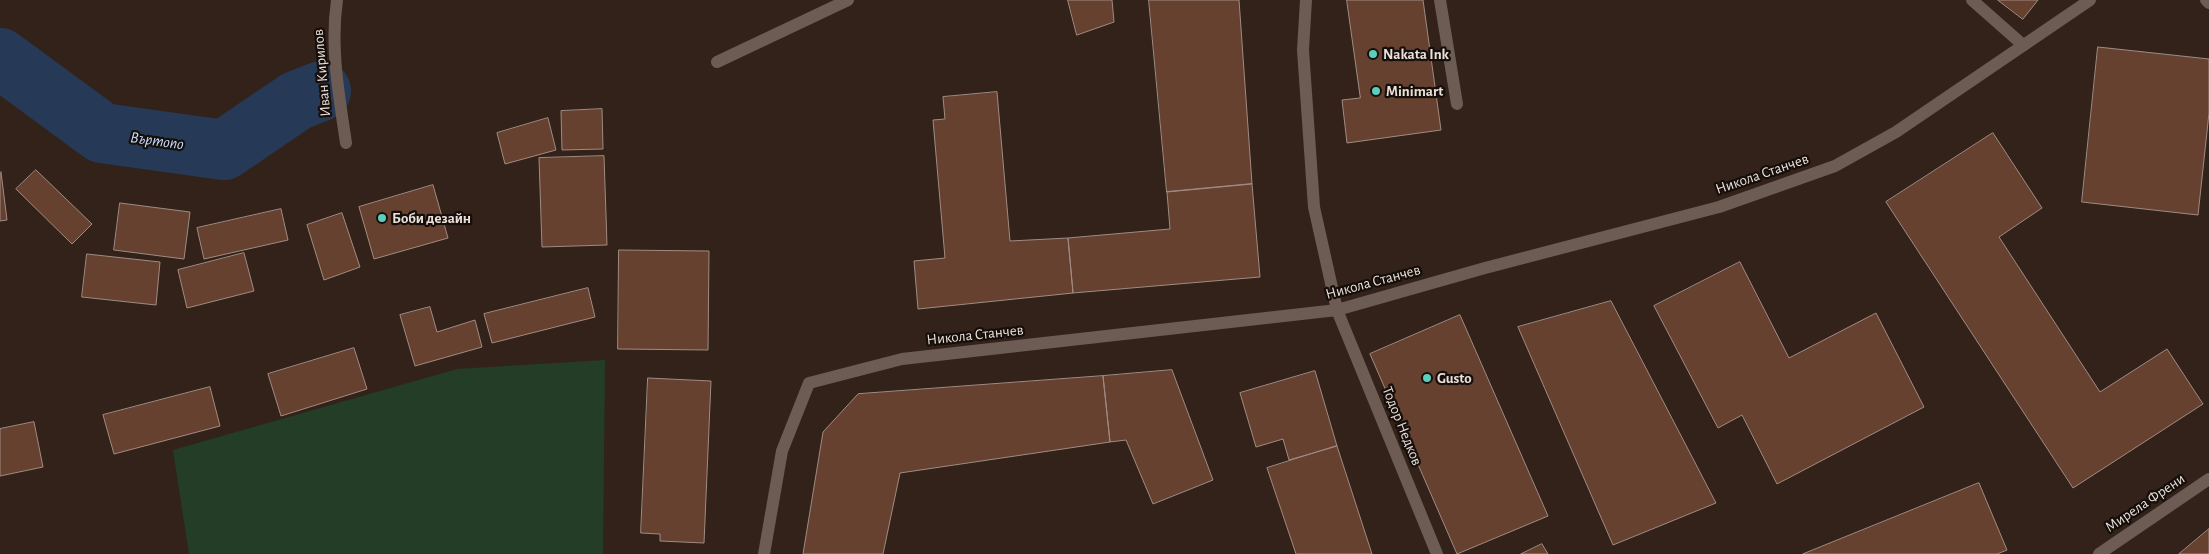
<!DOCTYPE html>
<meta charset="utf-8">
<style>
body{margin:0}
canvas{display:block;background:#32221a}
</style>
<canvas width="2209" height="554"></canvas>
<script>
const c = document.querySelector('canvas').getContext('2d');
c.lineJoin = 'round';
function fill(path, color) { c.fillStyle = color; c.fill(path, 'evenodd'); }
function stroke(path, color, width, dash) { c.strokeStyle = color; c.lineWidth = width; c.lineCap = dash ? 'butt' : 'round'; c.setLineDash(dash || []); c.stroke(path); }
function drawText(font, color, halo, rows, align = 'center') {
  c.font = font + ' "Alegreya Sans",sans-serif'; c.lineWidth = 4.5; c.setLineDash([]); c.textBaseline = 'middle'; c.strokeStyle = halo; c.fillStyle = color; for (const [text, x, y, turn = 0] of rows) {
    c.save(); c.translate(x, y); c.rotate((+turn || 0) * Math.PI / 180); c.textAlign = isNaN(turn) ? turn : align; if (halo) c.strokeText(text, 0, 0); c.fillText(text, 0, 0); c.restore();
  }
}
fill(new Path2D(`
 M605 360 603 554H189L173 450 457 369Z`), '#233d27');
stroke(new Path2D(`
 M0 58 102 133 224 150 296 101 321 91`), '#263a58', 60);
const building = new Path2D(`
 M1068 0H1112L1114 22 1077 35Z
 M1149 0H1239L1252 184 1167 192Z
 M1347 0H1423L1441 130 1347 143 1342 100 1360 98Z
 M1998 0H2038L2023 19Z
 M2098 47 2209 59V113L2198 215 2082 202Z
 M997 92 1010 241 1068 238 1073 293 918 309 914 261 945 258 933 120 945 119 943 97Z
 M602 109 603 149 562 150 561 111Z
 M548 118 556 150 505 164 497 133Z
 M1993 133 2042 208 1999 237 2100 392 2167 349 2203 404 2073 488 1886 202Z
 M604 156 607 245 542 247 539 158Z
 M36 170 92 224 72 244 16 189Z
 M1 172 7 220 0 221V173Z
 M1252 184 1260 277 1073 293 1068 238 1170 229 1167 192Z
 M433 185 448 238 374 259 359 207Z
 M120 203 190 212 184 259 114 250Z
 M281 209 288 240 204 259 197 228Z
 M342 213 360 267 324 280 307 225Z
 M619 250 709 251 708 350 618 349Z
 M244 253 254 291 187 308 178 270Z
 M87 254 160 262 156 305 82 297Z
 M1740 262 1789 358 1876 313 1924 407 1777 484 1742 415 1718 428 1654 306Z
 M588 288 595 317 492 343 484 314Z
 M1611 301 1716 503 1613 545 1518 327Z
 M430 307 437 332 475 320 482 347 415 366 400 315Z
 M1460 315 1548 516 1457 554 1370 354Z
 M354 348 367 389 281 416 268 374Z
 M1172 370 1213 480 1153 504 1126 440 1110 442 1103 376Z
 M1315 371 1337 446 1289 460 1283 439 1256 447 1240 393Z
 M1103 376 1110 442 900 473 883 554H803L823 432 858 394Z
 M648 378 711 381 704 543 660 541V534L641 533Z
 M210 387 220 426 114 454 103 415Z
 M34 422 43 467 0 476V429Z
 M1337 446 1372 554H1296L1267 468Z
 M1979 483 2007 550 1997 554H1803Z
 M2209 529V554H2179Z
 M1542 544 1548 554H1521Z`);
fill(building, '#664130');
stroke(building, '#a08b82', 1);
stroke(new Path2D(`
 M337 0C330 48 339 95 346 143
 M1306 0 1303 50 1314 207 1337 310 1437 554
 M1440 0 1457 104
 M1972 0 2023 45
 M2206 0 2209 3
 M717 62 848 0
 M764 554 782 451 809 383 902 359 1337 310 1485 268 1719 207 1835 166 1896 132 2090 0
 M2099 554 2209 479`), '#6d5c53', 12);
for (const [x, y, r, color] of [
 [1373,54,5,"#5bcebc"],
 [1376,91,5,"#5bcebc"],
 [382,218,5,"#5bcebc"],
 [1427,378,5,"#5bcebc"]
]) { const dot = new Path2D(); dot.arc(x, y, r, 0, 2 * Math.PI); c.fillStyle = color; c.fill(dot); stroke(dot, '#150e0a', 2); }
drawText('bold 15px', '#ebe0da', '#150e0a', [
 ["Nakata Ink",1383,54],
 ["Minimart",1386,91],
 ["Боби дезайн",392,218],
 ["Gusto",1437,378]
], 'left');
drawText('15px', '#ebe0da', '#150e0a', [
 ["Иван Кирилов",322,73,-95],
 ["Никола Станчев",1762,174,-19],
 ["Никола Станчев",1373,282,-15],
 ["Никола Станчев",975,335,-6],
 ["Тодор Недков",1402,426,68],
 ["Мирела Френи",2145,503,-34]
]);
drawText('italic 16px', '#c7ddff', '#150e0a', [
 ["Въртопо",157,141,8]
]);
</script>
